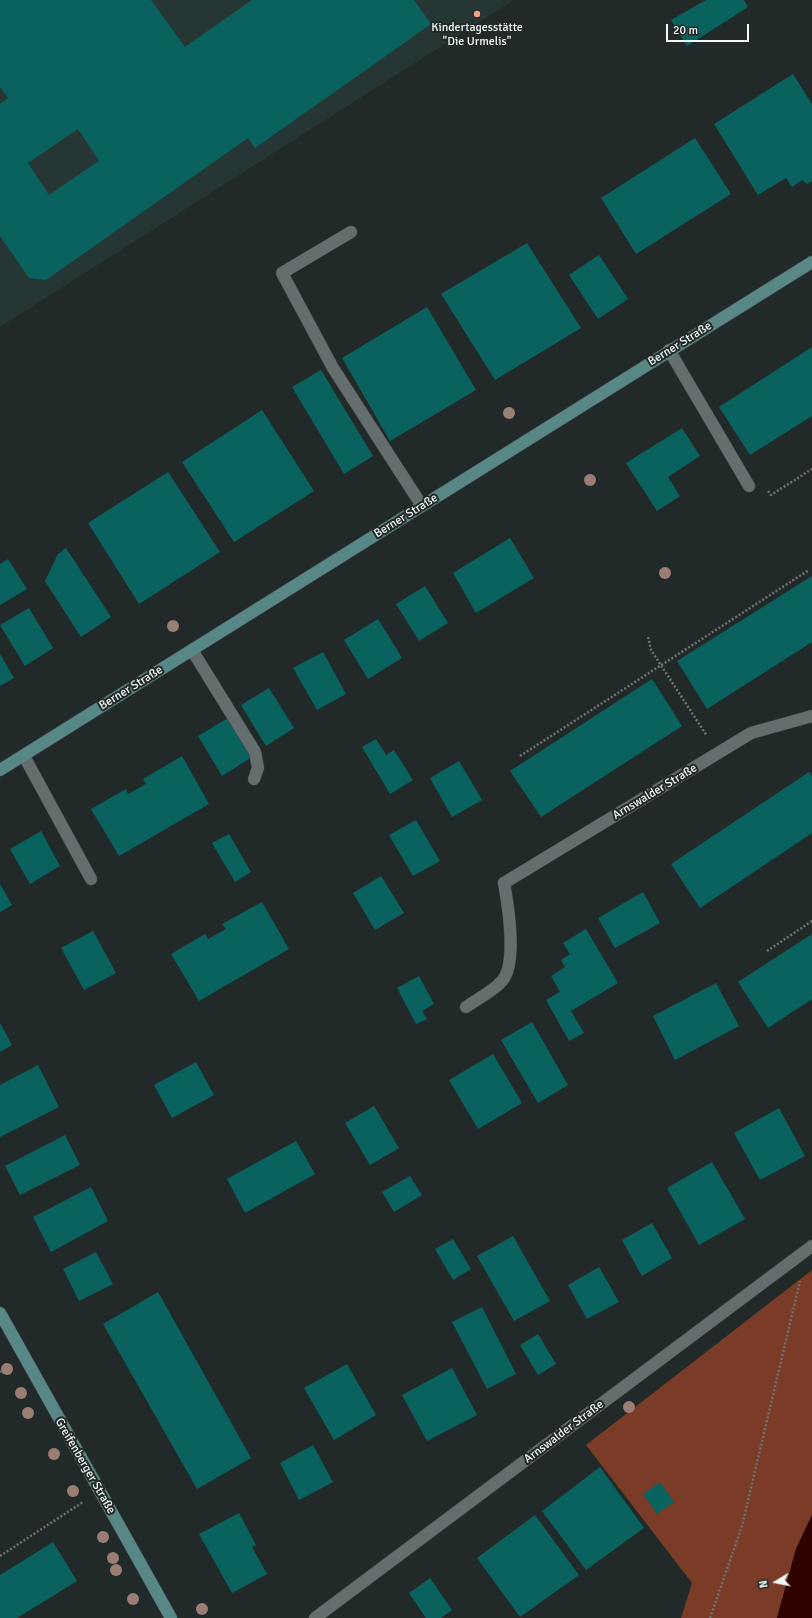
<!DOCTYPE html>
<meta charset="utf-8">
<style>
body{margin:0}
#map{position:relative;width:812px;height:1618px;overflow:hidden;background:#222a29;font-family:Signika,sans-serif}
canvas{display:block}
.north{position:absolute;left:756px;top:1562px;width:40px;height:40px;-webkit-text-stroke:3px #222a29;paint-order:stroke;rotate:260deg;font-size:11px;font-weight:700;line-height:16px;text-align:center;color:#f1f6f6}
.north::after{content:'';display:block;margin:auto;width:14px;height:18px;background:#f1f6f6;clip-path:polygon(50% 0,100% 100%,50% 72%,0 100%)}
.scale{position:absolute;left:666px;top:24px;width:83px;height:18px;box-sizing:border-box;border:2px solid #f1f6f6;border-top:0;padding-left:5px;font-size:12px;line-height:14px;white-space:nowrap;color:#f1f6f6;-webkit-text-stroke:3px #222a29;paint-order:stroke}
</style>
<div id="map">
<canvas width="812" height="1618"></canvas>
<div class="north">N</div>
<div class="scale">20 m</div>
</div>
<script>
const c = document.querySelector('canvas').getContext('2d');
c.lineJoin = 'round';
function fill(path, color) { c.fillStyle = color; c.fill(path, 'evenodd'); }
function stroke(path, color, width, dash) { c.strokeStyle = color; c.lineWidth = width; c.lineCap = dash ? 'butt' : 'round'; c.setLineDash(dash || []); c.stroke(path); }
function drawText(font, color, halo, rows, align = 'center') {
  c.font = font + ' Signika,sans-serif'; c.lineWidth = 4; c.setLineDash([]); c.textBaseline = 'middle'; c.strokeStyle = halo; c.fillStyle = color; for (const [text, x, y, turn = 0] of rows) {
    c.save(); c.translate(x, y); c.rotate((+turn || 0) * Math.PI / 180); c.textAlign = isNaN(turn) ? turn : align; if (halo) c.strokeText(text, 0, 0); c.fillText(text, 0, 0); c.restore();
  }
}
fill(new Path2D(`
 M0 0H514L0 327Z`), '#263634');
fill(new Path2D(`
 M812 1270V1515L796 1549 777 1618H681L692 1583 586 1445Z`), '#7a3b27');
fill(new Path2D(`
 M812 1515V1618H777L796 1549Z`), '#2d0200');
fill(new Path2D(`
 M0 0H151L185 47 252 0H414L431 24 255 148 248 138 46 280 29 278 0 236V104L8 98 0 87ZM78 129 99 161 49 195 28 163Z
 M706 0H744L748 7 687 46 671 20Z
 M793 74 812 104V181L807 184 802 180 792 187 786 178 758 195 714 124Z
 M695 138 731 194 636 254 601 198Z
 M527 243 581 328 495 380 441 294Z
 M599 255 628 299 598 319 569 275Z
 M427 307 476 390 390 441 342 358Z
 M812 347V416L750 455 719 407Z
 M321 370 373 456 344 474 292 387Z
 M262 410 314 491 234 542 182 462Z
 M682 428 700 456 668 477 680 496 657 511 626 463Z
 M168 472 220 552 139 604 88 523Z
 M510 538 534 578 476 613 453 573Z
 M66 548 111 617 81 637 45 581 58 554Z
 M8 559 27 589 0 605V564Z
 M812 576V642L707 709 677 661Z
 M425 586 448 623 419 641 396 604Z
 M29 608 53 648 25 666 0 625Z
 M378 619 402 658 368 679 344 640Z
 M323 652 346 694 317 710 293 668Z
 M0 654 14 678 0 686Z
 M652 679 682 726 541 817 510 771Z
 M269 688 294 728 266 746 241 705Z
 M228 718 252 757 222 776 198 736Z
 M376 739 386 755 394 750 413 780 390 794 362 747Z
 M182 756 209 804 119 856 91 809 126 789 128 794 146 784 143 779Z
 M459 761 482 800 452 817 430 778Z
 M809 772 812 776V833L700 908 671 864Z
 M416 820 440 861 413 876 389 835Z
 M41 831 60 866 30 884 10 849Z
 M229 834 251 872 235 882 212 843Z
 M381 876 404 913 375 930 353 893Z
 M0 884 12 905 0 912Z
 M643 892 660 923 615 948 598 918Z
 M262 902 289 949 199 1001 171 954 205 934 208 939 226 929 222 924Z
 M586 929 618 983 571 1011 584 1033 569 1041 546 1000 560 992 551 976 565 967 561 960 570 954 563 943Z
 M93 931 116 973 84 990 61 948Z
 M812 934V999L768 1028 738 982Z
 M419 976 434 1004 422 1011 427 1019 416 1024 397 988Z
 M716 983 739 1026 675 1060 653 1016Z
 M532 1022 568 1085 538 1103 501 1040Z
 M0 1023 12 1045 0 1052Z
 M493 1054 522 1103 478 1129 449 1080Z
 M196 1062 214 1095 172 1118 154 1085Z
 M38 1065 59 1107 0 1137V1085Z
 M374 1106 399 1148 370 1165 345 1123Z
 M779 1108 805 1156 760 1180 734 1133Z
 M65 1135 80 1165 20 1195 5 1166Z
 M296 1141 315 1174 245 1213 227 1179Z
 M712 1162 745 1219 699 1245 667 1188Z
 M410 1176 422 1195 394 1212 382 1192Z
 M91 1187 108 1221 51 1252 33 1217Z
 M652 1223 672 1258 642 1276 622 1240Z
 M513 1236 550 1301 514 1321 477 1256Z
 M453 1239 471 1269 453 1280 435 1249Z
 M96 1252 113 1284 79 1301 63 1269Z
 M599 1267 619 1302 587 1319 568 1285Z
 M158 1292 251 1458 197 1489 103 1324Z
 M482 1307 516 1374 487 1389 452 1322Z
 M538 1334 556 1364 538 1375 520 1345Z
 M347 1364 376 1415 334 1440 304 1388Z
 M452 1368 477 1415 427 1441 402 1395Z
 M313 1445 333 1482 299 1500 280 1463Z
 M600 1467 644 1528 586 1570 542 1511Z
 M660 1482 674 1502 657 1514 643 1494Z
 M239 1513 256 1545 252 1547 267 1574 232 1593 199 1534Z
 M535 1515 579 1575 520 1617 477 1558Z
 M53 1542 77 1581 17 1618H0V1575Z
 M430 1578 452 1610 441 1618H426L409 1593Z`), '#0a625f');
const lane = new Path2D(`
 M351 232 282 273 333 368 422 506
 M669 350 749 486
 M192 650 255 752 258 768 254 779
 M24 756 91 879
 M466 1007C477 999 492 992 501 982 518 966 508 905 504 883`);
const street = new Path2D(`
 M504 883 751 733 812 716
 M315 1618 812 1246`);
const secondary = new Path2D(`
 M0 770 812 262
 M0 1313 171 1618`);
stroke(lane, '#3e4444', 13);
stroke(street, '#3e4444', 13);
stroke(secondary, '#3e4444', 13);
stroke(new Path2D(`
 M768 491 771 495 812 469
 M648 637 651 650 707 736
 M520 756 809 570
 M767 951 812 921
 M0 1372 8 1367
 M0 1556 83 1502
 M710 1618 742 1526 800 1281`), '#6c7373', 2.5, [2, 2]);
stroke(lane, '#656e6e', 12);
stroke(street, '#656e6e', 12);
stroke(secondary, '#578886', 12);
c.fillStyle = '#9a7e73';
for (const [x, y] of [
 [509,413],
 [590,480],
 [665,573],
 [173,626],
 [7,1369],
 [21,1393],
 [629,1407],
 [28,1413],
 [54,1454],
 [73,1491],
 [103,1537],
 [113,1558],
 [116,1570],
 [133,1599],
 [202,1609]
]) { c.beginPath(); c.arc(x, y, 6, 0, 2 * Math.PI); c.fill(); }
for (const [x, y, r, color] of [
 [477,14,4,"#f39f84"]
]) { const dot = new Path2D(); dot.arc(x, y, r, 0, 2 * Math.PI); c.fillStyle = color; c.fill(dot); stroke(dot, '#222a29', 1.5); }
drawText('12px', '#f1f6f6', '#222a29', [
 ["Kindertagesstätte",477,28],
 ["\"Die Urmelis\"",477,42]
]);
drawText('12px', '#f1f6f6', '#222a29', [
 ["Berner Straße",680,344,-32],
 ["Berner Straße",406,516,-32],
 ["Berner Straße",131,688,-32],
 ["Arnswalder Straße",655,792,-31],
 ["Arnswalder Straße",564,1432,-37],
 ["Greifenberger Straße",85,1466,60]
]);
</script>
